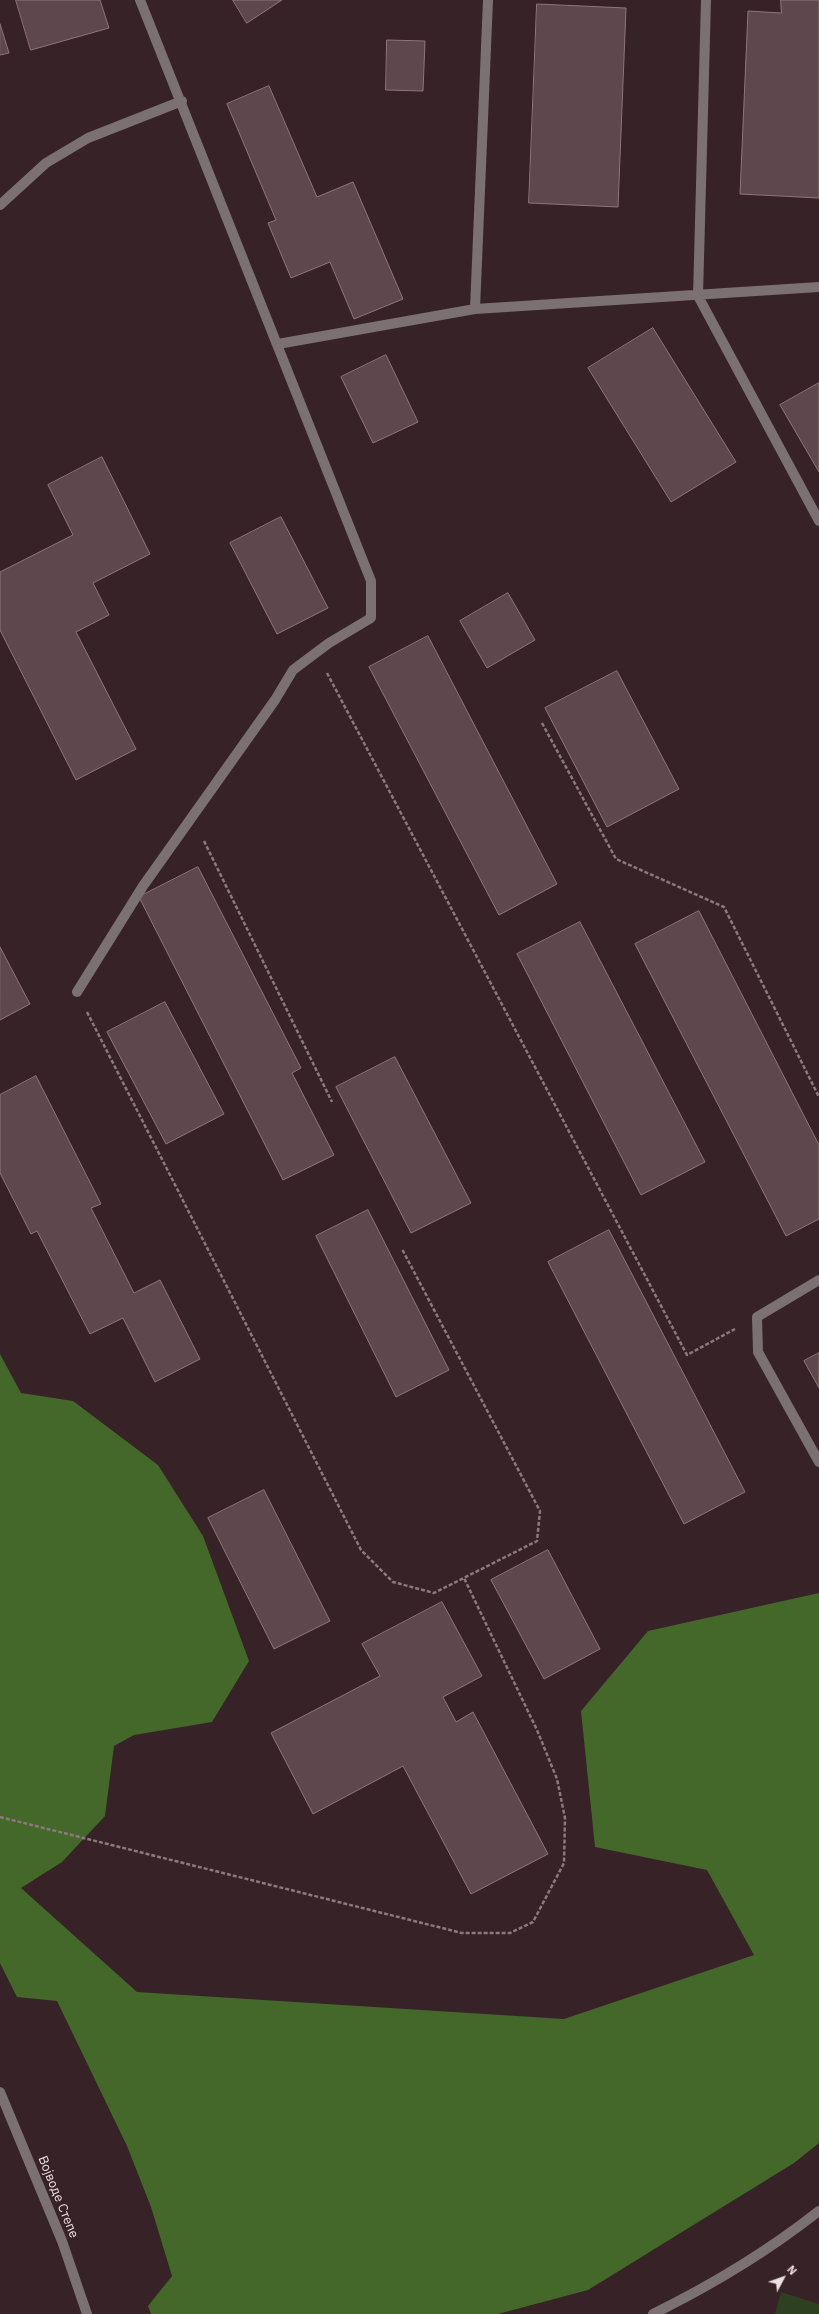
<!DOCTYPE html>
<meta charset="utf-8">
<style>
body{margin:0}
#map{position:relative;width:819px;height:2314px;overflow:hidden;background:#362227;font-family:"IBM Plex Sans",sans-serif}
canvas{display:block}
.north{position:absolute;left:763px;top:2258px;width:40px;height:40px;-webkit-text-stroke:3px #362227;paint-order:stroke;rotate:49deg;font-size:11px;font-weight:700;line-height:16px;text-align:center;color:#ecdee1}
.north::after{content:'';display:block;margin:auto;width:14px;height:18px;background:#ecdee1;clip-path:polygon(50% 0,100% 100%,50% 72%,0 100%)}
</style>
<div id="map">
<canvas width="819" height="2314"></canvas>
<div class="north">N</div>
</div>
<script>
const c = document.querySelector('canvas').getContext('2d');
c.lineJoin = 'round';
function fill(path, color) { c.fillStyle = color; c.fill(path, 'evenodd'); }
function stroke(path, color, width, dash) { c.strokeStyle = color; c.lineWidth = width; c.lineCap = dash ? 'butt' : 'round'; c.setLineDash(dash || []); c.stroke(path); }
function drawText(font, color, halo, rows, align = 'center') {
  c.font = font + ' "IBM Plex Sans",sans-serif'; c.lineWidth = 3; c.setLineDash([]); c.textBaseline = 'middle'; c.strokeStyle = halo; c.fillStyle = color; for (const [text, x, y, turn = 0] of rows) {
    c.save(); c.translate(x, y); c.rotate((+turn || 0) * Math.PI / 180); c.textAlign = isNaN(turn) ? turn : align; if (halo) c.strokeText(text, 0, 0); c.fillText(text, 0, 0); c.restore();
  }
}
fill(new Path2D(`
 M781 2292 819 2304V2314H775Z`), '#2d401f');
fill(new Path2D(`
 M0 1354 21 1393 73 1401 158 1465 203 1536 249 1661 212 1722 134 1735 114 1746 105 1816 62 1862 21 1888 137 1992 564 2019 754 1955 707 1870 595 1847 581 1711 648 1631 819 1593V2143L794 2163 588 2290 498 2314H151L148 2306 172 2276 151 2207 127 2146 57 2001 17 1997 0 1963Z`), '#446829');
const building = new Path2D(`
 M16 0H100L109 28 31 50Z
 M233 0H282L247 23Z
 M781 0H819V198L740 194 748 11 781 13Z
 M537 4 626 8 618 207 529 203Z
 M0 24 9 53 0 55Z
 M387 40 425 41 423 91 386 90Z
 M269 86 317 197 353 182 403 299 354 319 330 262 291 278 268 223 276 220 227 104Z
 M653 328 736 462 671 502 588 368Z
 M386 355 418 422 373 443 341 377Z
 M819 383V472L780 405Z
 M102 457 150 554 93 583 109 615 76 632 136 749 76 780 0 630V572L73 535 48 485Z
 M281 517 328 608 277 634 230 543Z
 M508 593 535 640 487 668 460 621Z
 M428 636 557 884 499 915 369 667Z
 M617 671 679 789 607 827 545 708Z
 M198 867 301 1068 292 1073 334 1155 283 1180 139 897Z
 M699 911 819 1145V1219L786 1236 635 944Z
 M580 922 705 1162 641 1195 517 954Z
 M0 947 30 1004 0 1020Z
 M165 1002 224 1114 166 1144 107 1032Z
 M395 1057 471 1203 411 1233 336 1087Z
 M36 1076 101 1204 91 1208 134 1293 160 1280 200 1359 155 1382 123 1318 90 1334 37 1231 31 1234 0 1173V1095Z
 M368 1210 449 1370 396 1397 316 1236Z
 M609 1230 745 1492 684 1524 548 1262Z
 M819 1353V1388L804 1361Z
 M264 1490 330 1621 274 1649 208 1518Z
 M548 1550 600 1649 544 1679 491 1580Z
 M442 1602 482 1676 443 1697 456 1722 473 1712 548 1854 471 1894 403 1766 313 1814 271 1733 380 1676 362 1644Z`);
fill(building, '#5f484d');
stroke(building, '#8f767b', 1);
stroke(new Path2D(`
 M327 673 687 1355 735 1329
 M542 723 616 859 724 907 819 1097
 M204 841 332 1102
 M87 1012 361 1550 393 1582 434 1593 537 1541 540 1511 402 1249
 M0 1817 462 1933H510L533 1922 564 1863 565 1818 557 1779 537 1730 464 1578`), '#8b797d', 2.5, [4, 2]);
stroke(new Path2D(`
 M706 0 698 296 819 521
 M0 205 46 163 88 138 182 101
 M475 309 488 0
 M278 344 475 309 819 287
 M77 992 143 886 275 700 293 670 329 643 371 618V581L140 0
 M819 1280 757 1317 758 1352 819 1462
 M0 2092 62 2241 87 2314
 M653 2314C712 2285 767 2252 819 2211`), '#7b7072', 10);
drawText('13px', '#ecdee1', '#362227', [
 ["Војводе Степе",58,2197,68]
]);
</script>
